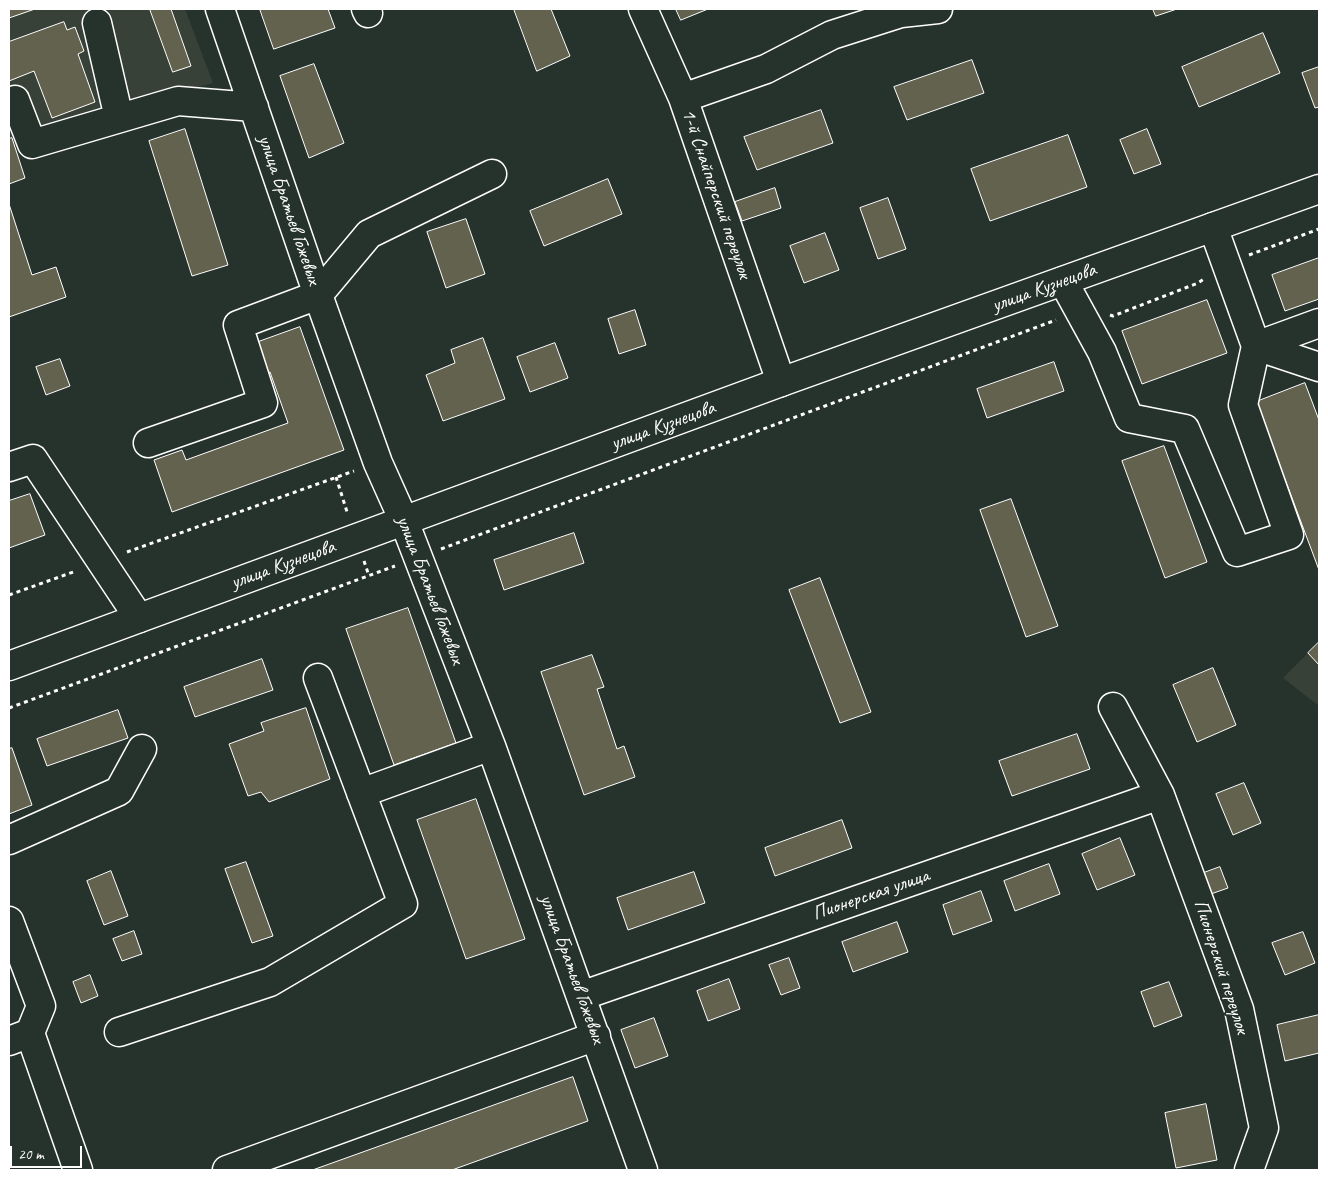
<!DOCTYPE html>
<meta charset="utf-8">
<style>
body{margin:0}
#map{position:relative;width:1328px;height:1179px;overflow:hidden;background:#26332d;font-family:Caveat,sans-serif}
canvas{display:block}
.frame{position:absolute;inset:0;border:10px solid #fff;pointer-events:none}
.scale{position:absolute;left:10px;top:1146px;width:72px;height:22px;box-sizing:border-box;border:2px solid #fff;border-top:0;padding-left:6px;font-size:15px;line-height:18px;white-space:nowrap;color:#fff;-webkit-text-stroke:4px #26332d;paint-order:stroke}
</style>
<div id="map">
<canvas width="1328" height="1179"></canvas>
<div class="frame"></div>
<div class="scale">20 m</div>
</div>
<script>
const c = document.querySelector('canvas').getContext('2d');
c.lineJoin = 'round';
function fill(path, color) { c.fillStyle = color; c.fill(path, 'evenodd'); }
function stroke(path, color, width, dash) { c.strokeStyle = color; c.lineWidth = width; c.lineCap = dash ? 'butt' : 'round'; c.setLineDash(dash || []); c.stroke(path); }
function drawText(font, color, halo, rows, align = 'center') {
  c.font = font + ' Caveat,sans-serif'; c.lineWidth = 4; c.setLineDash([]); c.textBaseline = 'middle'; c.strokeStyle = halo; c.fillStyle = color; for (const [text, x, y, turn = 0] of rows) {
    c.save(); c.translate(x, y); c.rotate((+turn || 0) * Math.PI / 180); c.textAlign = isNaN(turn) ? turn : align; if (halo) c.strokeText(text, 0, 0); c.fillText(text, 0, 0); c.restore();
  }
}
fill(new Path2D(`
 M9 9H185L213 83 9 139Z
 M1319 642V706L1283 678Z`), '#384137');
const building = new Path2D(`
 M9 9H35L9 18Z
 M150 9H171L191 66 173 72Z
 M260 9H328L335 28 274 49Z
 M514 9H551L570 56 537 71Z
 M676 9H708L681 20Z
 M1153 9H1177L1156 16Z
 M64 22 67 30 75 27 84 51 78 54 95 102 52 118 34 71 9 81V42Z
 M1263 33 1280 73 1199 107 1182 67Z
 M972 60 984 93 907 120 894 87Z
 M314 64 344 143 309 158 280 76Z
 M1319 67V107L1315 108 1302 73Z
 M821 110 833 143 757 170 744 137Z
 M185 129 228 265 192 276 149 141Z
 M1147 129 1161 164 1134 174 1120 140Z
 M1068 135 1087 187 990 221 971 169Z
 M12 138 25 178 9 184V139Z
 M608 179 622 214 544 246 530 211Z
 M775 188 781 208 742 221 735 202Z
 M888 198 906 249 878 259 860 208Z
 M9 204 32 275 56 267 66 297 9 317Z
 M466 219 485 274 446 288 427 232Z
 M825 233 839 270 804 283 790 246Z
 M1319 258V299L1285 311 1272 275Z
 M1207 300 1227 353 1142 384 1122 331Z
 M635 310 646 345 619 354 608 319Z
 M300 327 344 450 172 512 154 460 182 450 186 460 288 423 270 372 261 375 250 345Z
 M483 338 505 399 443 421 426 375 455 363 451 350Z
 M555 343 568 378 530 392 517 357Z
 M60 359 70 386 46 395 36 367Z
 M1054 362 1064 391 987 418 977 389Z
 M1305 383 1319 420V570L1256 402Z
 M1164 446 1207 562 1165 578 1122 461Z
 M30 494 45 535 9 548V501Z
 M1011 499 1058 626 1026 637 980 510Z
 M574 533 584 563 504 590 494 560Z
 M820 578 871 712 840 723 789 590Z
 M408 608 456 743 394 765 346 629Z
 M1319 642V665L1308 653Z
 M592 655 604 687 597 689 617 749 624 746 635 777 584 795 541 672Z
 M262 659 273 690 195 717 184 687Z
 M1213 668 1236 725 1197 742 1173 685Z
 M306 708 330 779 269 802 261 792 248 796 229 744 264 731 261 723Z
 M118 710 128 738 47 766 37 739Z
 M1077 734 1090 769 1012 796 999 761Z
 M12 748 32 805 9 814V749Z
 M1244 783 1261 823 1233 835 1216 794Z
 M476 799 525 939 466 959 417 820Z
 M842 820 852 848 775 876 765 848Z
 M1120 838 1135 875 1097 890 1082 854Z
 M246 862 273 936 252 943 225 869Z
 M1049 864 1060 894 1015 911 1004 881Z
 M1220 867 1228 888 1208 895 1201 874Z
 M111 871 128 916 104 925 87 881Z
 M694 872 705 903 628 930 617 898Z
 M981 891 992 921 953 935 943 905Z
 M897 922 908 952 853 972 842 942Z
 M134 931 142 954 122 961 113 939Z
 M1303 932 1315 963 1285 975 1272 943Z
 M789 958 800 988 781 995 769 965Z
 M90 975 98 996 81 1003 73 982Z
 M729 979 740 1009 708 1021 697 991Z
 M1169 982 1182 1016 1154 1027 1141 992Z
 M1319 1015V1053L1285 1061 1277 1025Z
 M654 1018 668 1056 635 1068 621 1030Z
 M573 1077 588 1121 452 1170H313Z
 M1206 1104 1217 1160 1176 1168 1165 1113Z`);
fill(building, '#63624e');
stroke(building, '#fff', 1);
const minor = new Path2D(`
 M220 9 318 295 378 463 404 521 491 746 643 1170
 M366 9 368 13
 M643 9 683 98 781 382
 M97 23 119 118
 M683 98 766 69 832 35 901 13 938 9
 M15 100 32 144 178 101 254 107
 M1063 281 1102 352 1129 418 1185 429 1237 552 1289 535 1243 405 1256 346 1213 227
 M1319 323 1256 346 1319 367
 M148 443 263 403 238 325 318 295 369 234 492 174
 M9 467 33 459 139 618
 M1113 707 1160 795 1239 1009 1264 1128 1249 1170
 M361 793 491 746
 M9 840 119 791 142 749
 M9 921 41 1006 30 1033 78 1170
 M581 996 1160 795
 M119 1032 270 982 403 904 318 678
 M9 1041 30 1033
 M227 1170 596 1036`);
const major = new Path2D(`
 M9 666 781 382 1319 189`);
stroke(minor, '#fff', 31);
stroke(major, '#fff', 31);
stroke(new Path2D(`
 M1249 255 1319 229
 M1110 315 1113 316 1198 283 1204 279
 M336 477 348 515
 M441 549 1056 320
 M127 552 354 471
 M364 561 369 576
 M9 595 76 571
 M9 708 395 566`), '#fff', 3, [4, 4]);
stroke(minor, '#26332d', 28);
stroke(major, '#26332d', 28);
drawText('20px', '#fff', '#26332d', [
 ["1-й Снайперский переулок",716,194,71],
 ["улица Братьев Гожевых",289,210,71],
 ["улица Кузнецова",1044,288,-20],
 ["улица Кузнецова",663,426,-20],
 ["улица Кузнецова",283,565,-20],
 ["улица Братьев Гожевых",430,590,69],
 ["Пионерская улица",871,895,-19],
 ["Пионерский переулок",1221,967,72],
 ["улица Братьев Гожевых",572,969,70]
]);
</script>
